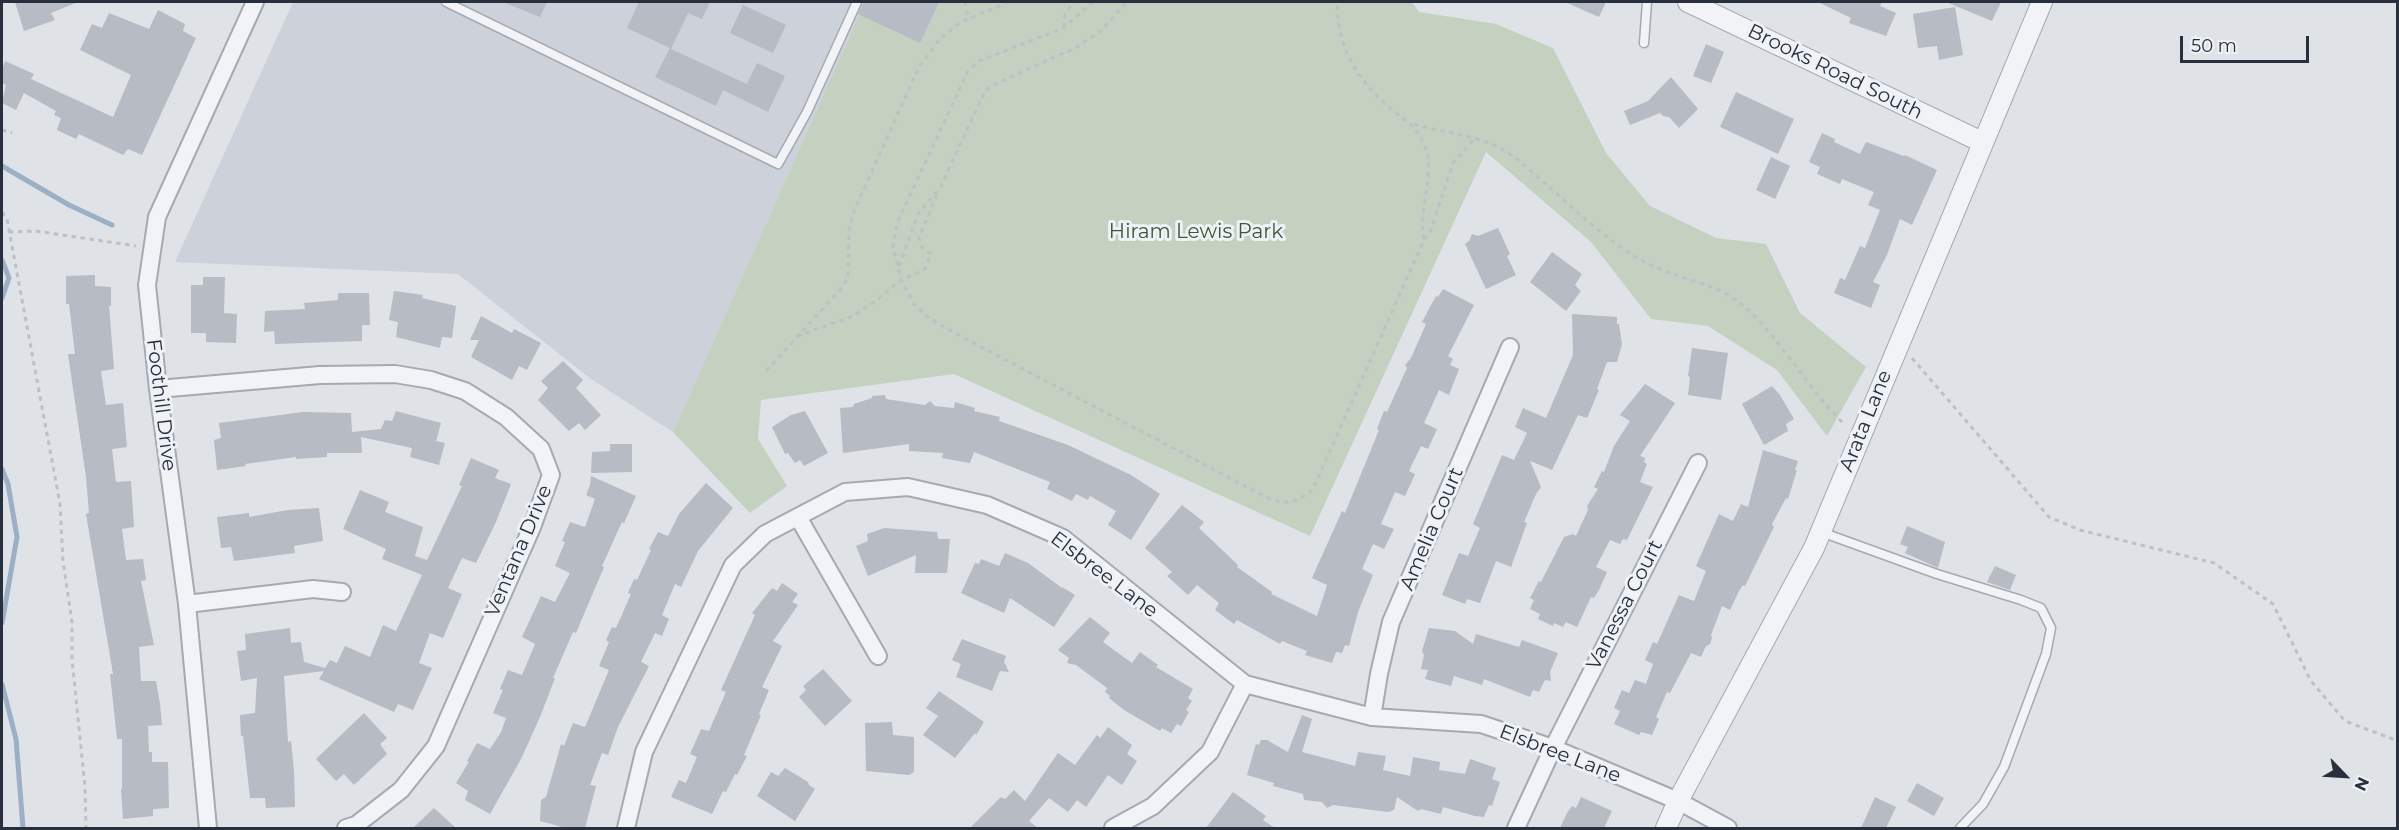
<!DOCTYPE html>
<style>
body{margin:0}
#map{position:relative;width:2399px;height:830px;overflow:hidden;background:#dfe2e7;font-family:Montserrat,sans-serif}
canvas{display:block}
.frame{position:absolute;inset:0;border:3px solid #29303d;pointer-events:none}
.north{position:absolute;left:2315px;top:746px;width:60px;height:60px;-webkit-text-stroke:4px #eef1f5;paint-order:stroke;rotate:115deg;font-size:16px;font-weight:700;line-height:24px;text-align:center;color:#29303d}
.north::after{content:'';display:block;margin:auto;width:21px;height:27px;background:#29303d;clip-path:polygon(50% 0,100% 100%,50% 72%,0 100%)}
.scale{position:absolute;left:2180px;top:36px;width:129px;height:27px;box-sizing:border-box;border:3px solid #29303d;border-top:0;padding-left:8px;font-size:18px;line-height:21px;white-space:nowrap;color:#29303d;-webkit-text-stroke:4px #eef1f5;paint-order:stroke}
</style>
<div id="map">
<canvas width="2399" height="830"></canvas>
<div class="frame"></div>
<div class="north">N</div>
<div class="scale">50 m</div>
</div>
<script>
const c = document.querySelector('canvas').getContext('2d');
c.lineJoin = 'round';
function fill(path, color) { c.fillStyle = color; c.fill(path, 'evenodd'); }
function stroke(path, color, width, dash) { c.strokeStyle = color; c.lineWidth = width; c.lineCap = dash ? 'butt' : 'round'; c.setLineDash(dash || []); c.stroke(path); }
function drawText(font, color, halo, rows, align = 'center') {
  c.font = font + ' Montserrat,sans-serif'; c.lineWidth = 6; c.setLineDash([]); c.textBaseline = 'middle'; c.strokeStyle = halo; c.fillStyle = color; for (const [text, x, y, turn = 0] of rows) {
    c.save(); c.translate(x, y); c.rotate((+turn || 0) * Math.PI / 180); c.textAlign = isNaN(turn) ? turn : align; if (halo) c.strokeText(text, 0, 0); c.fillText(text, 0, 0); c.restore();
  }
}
fill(new Path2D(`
 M293 2H865L673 432 591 379 458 274 175 262Z`), '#cdd1d9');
fill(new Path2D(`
 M865 2H1412L1419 12 1496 24 1553 48 1606 153 1650 206 1716 238 1766 244 1800 313 1866 367 1827 436 1777 370 1708 326 1651 319 1591 242 1486 152 1310 536 954 374 761 400 758 439 787 486 750 513 673 432Z`), '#c4d1c0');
stroke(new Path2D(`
 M2 166 69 205 112 225
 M2 260 9 278 2 298
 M2 469 8 484 17 537 2 623
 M2 684 16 739 23 828`), '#9cb0c5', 5);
fill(new Path2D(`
 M15 2H78L51 13 55 20 24 31Z
 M503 2H547L540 17Z
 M639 2H710L702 19 688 13 671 49 747 84 757 63 785 76 768 112 723 90 716 106 655 77 670 48 627 28Z
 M864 2H939L920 43 858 14Z
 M1565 2H1606L1599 17Z
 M1818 2H1882L1880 6 1896 13 1886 36 1849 23 1851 18Z
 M1946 2H2001L1992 21Z
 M743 5 786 25 773 53 730 33Z
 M1955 7 1963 55 1939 60 1937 46 1918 48 1913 14Z
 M158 10 185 24 183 31 196 38 142 155 128 149 123 155 79 134 76 139 57 130 61 118 54 115 56 111 24 93 16 110 2 103 6 85 2 83V70L5 61 34 74 31 79 113 117 131 75 80 50 92 24 102 28 109 13 149 29Z
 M1706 44 1724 52 1711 83 1693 76Z
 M1671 77 1698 109 1679 128 1669 117 1663 116 1660 113 1630 125 1624 111 1648 101Z
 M1736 92 1794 119 1778 154 1720 127Z
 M1822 133 1835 139 1834 142 1860 154 1866 142 1904 156 1905 155 1937 170 1912 225 1900 219 1887 255 1873 282 1880 285 1871 308 1834 293 1840 278 1845 280 1860 246 1865 248 1880 210 1868 205 1874 192 1842 179 1840 184 1817 174 1820 167 1809 162Z
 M1771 157 1790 166 1775 199 1756 190Z
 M1498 228 1510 254 1507 256 1516 275 1486 289 1465 244 1469 241 1472 234 1478 236Z
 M1552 252 1582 274 1575 285 1581 291 1566 311 1530 282Z
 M95 275V286L111 287V306L109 305 114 369 101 371 106 405 123 403 127 447 112 449 116 482 131 481 134 527 122 529 126 560 143 559 146 580 141 581 154 645 139 647 141 681H156L160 704 162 725 148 726 149 752H152V762H168L169 808 153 809V816L123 819 121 789H122V739H117L110 674H113L86 514 89 513 86 477 68 354H75L69 304H66V276Z
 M203 277H225L224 313 237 314 236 343 206 342V333H191V285H203Z
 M1443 289 1474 305 1448 356 1453 359 1450 365 1459 369 1449 395 1439 390 1424 423 1437 429 1428 449 1421 446 1409 471 1415 474 1405 496 1395 492 1381 524 1394 529 1384 549 1373 544 1362 569 1373 575 1358 612 1349 646 1345 645 1342 653 1336 652 1332 663 1305 655 1307 651 1282 641 1280 644 1237 620 1234 624 1215 610 1219 603 1197 585 1188 595 1167 576 1172 572 1145 548 1182 505 1204 522 1199 528 1238 565 1237 567 1272 592 1271 594 1317 616 1327 585 1312 578 1342 511 1345 513 1379 430 1377 429 1384 411 1387 412 1407 368 1405 365 1411 358 1426 324 1422 322 1436 296 1438 297Z
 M394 291 423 295 422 298 456 306 452 338 442 337 440 348 396 337 398 322 389 320Z
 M338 293H369L370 325H362V341L275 344 274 331 264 332 265 311 305 309 304 303 338 300Z
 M1572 314 1617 317V324H1619L1622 344 1617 362H1607L1597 389 1599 390 1587 418 1578 415 1552 470 1530 461 1541 487 1536 494 1524 522 1527 523 1511 567 1496 561 1480 603 1467 599 1465 604 1442 595 1459 553 1468 556 1480 528 1473 524 1502 455 1514 460 1527 433 1515 427 1523 408 1546 418 1573 355Z
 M481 316 512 333 514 329 541 343 527 370 519 366 512 380 471 357 479 340H470Z
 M1692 348 1728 353 1721 400 1688 395 1690 377 1688 376Z
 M563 361 583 380 576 388 601 415 585 430 579 423 569 431 538 400 548 388 541 381Z
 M1645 384 1675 403 1640 456 1645 458 1644 462 1647 464 1640 482 1653 487 1627 540 1623 539 1620 544 1610 540 1596 567 1607 572 1599 590 1594 598 1591 597 1577 627 1566 622 1563 627 1554 623 1553 626 1538 619 1540 614 1530 609 1534 600 1530 598 1539 581 1541 582 1564 537 1573 534 1576 536 1588 510 1587 506 1598 489 1594 487 1602 471 1604 472 1614 446 1630 421 1620 415Z
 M1772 386 1780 395 1794 419 1786 424 1788 431 1764 445 1742 404Z
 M885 395 886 399 925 405 930 401 935 406 954 408 955 402 975 408 974 411 1000 417 999 421 1068 445 1131 475 1160 494 1131 540 1108 525 1116 511 1090 496 1088 500 1076 494 1072 501 1047 489 1050 482 974 452 970 463 942 458 943 453 909 451V444L843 453 840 408 853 407 854 404 872 398V396Z
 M396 411 441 423 436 441 445 443 439 465 410 457 412 448 361 437 362 453H327V457L296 459V457L245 464 246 466 217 470 214 440 221 438 219 423 303 412 351 413 352 432 381 429 385 420 392 421Z
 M805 411 828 453 804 466 800 460 795 463 788 453 785 454 772 427 791 415Z
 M610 444H632V472L591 473 592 452 610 451Z
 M1763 450 1798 461 1795 470H1797L1788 499 1786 498 1772 524 1774 527 1745 586 1743 585 1739 591 1730 610 1722 606 1711 635 1712 638 1710 644 1706 646 1701 657 1691 653 1670 693 1667 692 1656 717 1659 719 1652 735 1641 732 1639 735 1614 724 1620 711 1614 708 1622 690 1629 693 1635 680 1646 684 1653 664 1645 660 1653 642 1657 644 1679 595 1694 601 1706 571 1696 566 1719 514 1733 521 1741 504 1748 507Z
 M471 458 499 470 495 478 511 484 496 522 476 563 462 558 448 588 462 594 443 638 430 633 419 663 432 668 413 710 398 704 394 712 319 679 324 671 284 676 288 742 291 741 294 771 295 807 266 808 265 798H250L243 736H241L240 715 255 713 257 678 241 681 237 651 246 650 245 634 290 628 291 643 301 642 304 662 325 668 330 660 337 663 345 646 370 657 383 625 396 631 422 575 382 559 386 549 343 529 360 490 389 502 385 512 423 527 415 556 427 560 462 486 459 485Z
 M591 476 636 496 624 523 622 522 602 566 604 567 576 633 573 632 553 678H555L540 717 521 759 490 814 465 800 468 791 456 783 469 762 467 761 477 743 490 749 501 732 506 718 493 713 503 690 500 689 508 670 522 675 535 644 522 637 541 596 555 602 570 573 555 566 565 542 562 541 570 522 585 527 595 499 586 495 590 485Z
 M706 483 733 508 698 551 681 587 675 584 662 615 669 619 662 636 655 633 641 662 649 666 618 727 608 755 602 753 590 785 596 786 585 828H566L540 821 541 800 546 797 561 744 564 746 573 723 585 727 609 670 599 666 609 642 606 640 612 627 616 628 631 594 628 593 634 579 637 580 651 550 649 549 658 532 668 536 679 514Z
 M319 508 323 541 294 546 295 553 234 561 231 547 221 548 217 517 249 513V517L288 510Z
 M1907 526 1945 542 1938 568 1905 553 1908 547 1900 544Z
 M884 528 937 532 938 539H950L947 573H915L916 555 868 576 856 546 868 541 867 534Z
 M1005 553 1028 563 1062 588V587L1075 595 1054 627 1010 598 1004 613 961 593 975 563 979 564 981 559 999 566Z
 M1995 566 2016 575 2010 590 1987 582Z
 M782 583 798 594 792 602 798 605 773 641 782 646 762 687 769 690 759 714 761 715 744 755 747 756 737 775 735 774 726 792 723 791 712 814 671 797 679 780 686 783 697 757 690 754 701 729 709 731 726 692 721 690 755 615 752 613 772 588 777 591Z
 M1090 617 1110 633 1103 642 1132 663 1140 652 1158 665 1156 667 1193 689 1188 698 1192 701 1186 710 1189 712 1181 726 1177 724 1171 733 1162 728 1160 731 1124 710 1109 698 1110 696 1105 692 1107 688 1076 665 1067 663 1069 658 1058 650Z
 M1429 628 1455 631 1473 644 1476 634 1519 647 1522 640 1558 653 1550 672 1551 681 1545 680 1539 692 1533 690 1530 697 1484 679 1482 685 1454 676 1451 686 1425 679 1428 670 1421 669 1424 655 1422 651Z
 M962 639 1006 656 1004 662 1009 672 1000 671 992 691 956 677 961 664 952 660Z
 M823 669 852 701 825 726 799 697 806 690 803 686Z
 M939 691 984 722 976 735 975 733 955 758 923 735 938 716 926 708Z
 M364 713 387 738 380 744 387 754 354 785 344 774 336 781 316 759Z
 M1302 715 1312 719 1302 752 1355 766 1358 752 1386 756 1383 770 1410 776 1413 757 1440 762 1439 770 1465 774 1470 759 1496 768 1492 779 1500 782 1492 806 1489 805 1484 817 1475 816 1443 807 1441 814 1421 809 1418 811 1397 797 1394 810 1388 812 1333 805 1327 808 1322 802 1304 800 1303 794 1273 786 1274 783 1247 775 1256 744 1259 745 1261 740H1267L1288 752Z
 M892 722 893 735 914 737V772L909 775 866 771 865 723Z
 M1108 727 1132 745 1127 754 1137 761 1122 785 1108 775 1086 807 1077 800 1068 812 1049 798 1029 821 1038 828H970L1001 797 1005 799 1014 790 1025 801 1058 753 1075 765 1097 735 1100 738Z
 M785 768 808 782 809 785 815 789 795 821 757 796 771 772 778 776Z
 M1917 783 1944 798 1934 816 1907 801Z
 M1233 792 1266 816 1263 820 1275 828H1206Z
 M1581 797 1612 811 1604 828H1560L1567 813 1572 806 1576 808Z
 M1875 797 1896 807 1886 828H1861Z
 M434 808 456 828H413Z`), '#b6bbc4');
const service = new Path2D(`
 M446 2 778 164 807 112 857 2
 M1644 43 1647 2
 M1821 532 1937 574 2021 600 2041 608 2051 628 2046 654 2004 767 1983 804 1960 828`);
const minor = new Path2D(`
 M158 389 320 375 395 374 431 380 465 391 506 417 541 449 551 475 532 527 436 746 401 790 356 825 346 828
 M798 517 878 656
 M187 604 313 589 342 592
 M1372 717 1379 674 1391 622 1510 347
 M208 828 187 604 158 389 147 285 157 217 255 2
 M626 828 644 752 733 565 765 534 845 492 908 487 987 505 1063 538 1245 684 1372 717 1481 724 1553 748 1678 801 1728 828
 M1113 828 1153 806 1210 752 1245 684
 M1516 828 1553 748 1698 463`);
const tertiary = new Path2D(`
 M1688 2 1982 142
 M1666 828 1678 801 1814 548 2042 2`);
stroke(service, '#a5a9b1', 11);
stroke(minor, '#a5a9b1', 20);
stroke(tertiary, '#a5a9b1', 22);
stroke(new Path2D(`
 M965 2 966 12 971 16
 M1093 2 1063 28 979 61 968 71 897 223 893 247 902 282 915 305 930 319 966 339 1266 497C1286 506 1297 503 1313 489L1424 240C1423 232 1422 224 1423 217 1424 197 1433 167 1426 149 1416 124 1408 124 1390 108 1356 78 1338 48 1337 2
 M1064 27 1065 15 1073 2
 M1414 124C1440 132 1469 134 1494 145 1512 153 1526 167 1541 180 1573 207 1608 243 1645 262 1675 279 1714 281 1741 304 1782 338 1806 388 1845 425
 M2 130 12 133
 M2 212 7 219 60 504 63 561 72 622V659L85 787 86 828
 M9 232 36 231 136 246
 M1424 239 1430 233 1453 163 1475 138
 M899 266 918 214 940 188 985 91 991 86 1077 47 1102 30 1126 2
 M797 336 851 317 876 301 898 282 925 269 931 254 922 247 919 238 938 192
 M1912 358 2049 517 2080 530 2214 563 2273 604 2311 681 2345 721 2398 741
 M766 371 840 290 848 277 849 230 854 211 919 67 939 40 959 23 1008 2`), '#bdc0c6', 3, [4.5, 4.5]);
stroke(service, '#f1f3f6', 8);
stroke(minor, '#f1f3f6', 16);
stroke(tertiary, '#f1f3f6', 20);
drawText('20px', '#29303d', '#eef1f5', [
 ["Brooks Road South",1835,72,26],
 ["Foothill Drive",161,405,83],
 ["Arata Lane",1866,421,-68],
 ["Amelia Court",1432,529,-67],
 ["Ventana Drive",519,551,-67],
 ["Elsbree Lane",1104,575,37],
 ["Vanessa Court",1625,605,-63],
 ["Elsbree Lane",1560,754,21]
]);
drawText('20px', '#3d5837', '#eef1f5', [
 ["Hiram Lewis Park",1196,232]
]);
</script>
